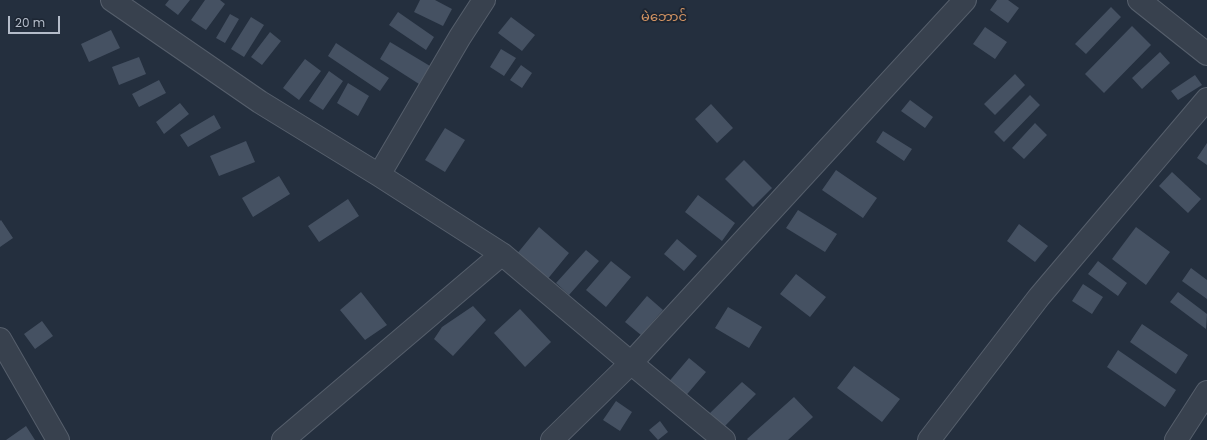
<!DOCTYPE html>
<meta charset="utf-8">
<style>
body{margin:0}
#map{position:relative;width:1207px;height:440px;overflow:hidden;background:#242f3e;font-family:Poppins,sans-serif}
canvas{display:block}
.scale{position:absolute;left:8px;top:16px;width:52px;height:18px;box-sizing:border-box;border:2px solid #b4bcc9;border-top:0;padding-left:5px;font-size:12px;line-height:14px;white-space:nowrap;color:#b4bcc9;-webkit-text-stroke:3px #1d2633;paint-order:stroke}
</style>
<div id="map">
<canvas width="1207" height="440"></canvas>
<div class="scale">20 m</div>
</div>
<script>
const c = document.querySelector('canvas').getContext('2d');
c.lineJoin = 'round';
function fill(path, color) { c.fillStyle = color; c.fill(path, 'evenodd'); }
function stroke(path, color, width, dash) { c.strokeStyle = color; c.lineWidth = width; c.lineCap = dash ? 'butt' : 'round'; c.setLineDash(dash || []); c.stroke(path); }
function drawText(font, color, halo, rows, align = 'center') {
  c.font = font + ' Poppins,"Noto Sans Myanmar",sans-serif'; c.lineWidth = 4; c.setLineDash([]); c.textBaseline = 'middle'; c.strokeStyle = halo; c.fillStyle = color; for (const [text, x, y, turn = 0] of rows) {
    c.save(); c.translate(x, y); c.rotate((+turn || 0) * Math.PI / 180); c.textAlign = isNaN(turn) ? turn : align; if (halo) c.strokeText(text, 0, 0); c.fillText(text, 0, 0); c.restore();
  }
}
fill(new Path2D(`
 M169 0H190L178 15 165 5Z
 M205 0H220L225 4 206 30 191 20Z
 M420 0H435L452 9 443 26 414 12Z
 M997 0H1008L1019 8 1008 23 990 10Z
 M1111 7 1121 17 1086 54 1075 44Z
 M398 12 434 37 426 50 389 25Z
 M230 14 239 19 225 43 216 38Z
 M251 17 264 25 244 57 231 49Z
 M511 17 535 35 522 51 498 33Z
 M1132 26 1151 45 1104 93 1085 74Z
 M985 27 1007 42 995 59 973 44Z
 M111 30 120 48 89 62 81 44Z
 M270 32 281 41 262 65 251 57Z
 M390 42 430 66 419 84 380 59Z
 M336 43 389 78 380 91 328 56Z
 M501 49 516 58 504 76 490 67Z
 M1160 52 1170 63 1142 89 1132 78Z
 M139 57 146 74 119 85 112 67Z
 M305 59 321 71 299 100 283 88Z
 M521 65 532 73 522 88 510 80Z
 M329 71 343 81 323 110 309 101Z
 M1015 74 1025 85 995 115 984 104Z
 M1195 75 1202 85 1178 100 1171 91Z
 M159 80 166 93 139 107 132 94Z
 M348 83 369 96 358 116 337 103Z
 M1030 95 1040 105 1004 142 994 132Z
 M910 100 933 117 925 128 901 111Z
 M180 103 189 114 164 134 156 122Z
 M711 104 733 128 717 143 695 119Z
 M214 115 221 128 188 147 180 135Z
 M1035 123 1047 135 1024 159 1012 148Z
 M445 128 465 140 445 172 425 160Z
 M883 131 912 149 904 161 876 142Z
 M246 141 255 162 219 176 210 156Z
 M1207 143V165L1197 158Z
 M744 160 772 188 753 207 725 179Z
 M836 170 877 198 863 218 822 190Z
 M1172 172 1201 199 1188 213 1159 186Z
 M279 176 290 194 253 217 242 198Z
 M698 195 735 223 722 241 685 212Z
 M348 199 359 216 319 242 308 226Z
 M798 210 837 234 825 252 786 228Z
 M1 220 13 238 0 247V221Z
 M1019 224 1048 246 1035 262 1007 241Z
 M539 227 569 253 546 281 516 255Z
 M1136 227 1170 252 1146 285 1112 259Z
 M677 239 697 256 684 271 664 254Z
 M586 250 599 261 569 295 556 283Z
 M611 261 631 277 606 307 586 290Z
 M1098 261 1127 283 1118 296 1088 274Z
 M1191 268 1207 280V299L1182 281Z
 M796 274 826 297 810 317 780 294Z
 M1083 284 1103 297 1092 314 1072 301Z
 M361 292 387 325 365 340 340 310Z
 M1178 292 1207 314 1206 329 1170 302Z
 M647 296 663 310 641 335 625 322Z
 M473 306 486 320 453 356 434 339 442 327Z
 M728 307 762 327 749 348 715 328Z
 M520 309 551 342 525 367 494 333Z
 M42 321 53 336 35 349 24 334Z
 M1142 324 1188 355 1176 374 1130 342Z
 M1118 350 1176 390 1165 407 1107 367Z
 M689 358 706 372 683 399 666 385Z
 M854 366 900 399 882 422 837 388Z
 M742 382 756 394 724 427 710 413Z
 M794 397 813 417 788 440H748L747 439Z
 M616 401 632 412 620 431 603 420Z
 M660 421 668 432 658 440 649 430Z
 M26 426 35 440H6Z`), '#455162');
const minor = new Path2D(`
 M112 0 260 102 379 175 502 254 631 363 724 440
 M1139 0 1207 54
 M379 175 460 37 484 0
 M0 339 58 440
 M283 440 502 254
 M552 440 631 363 965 0
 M929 440 1039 297 1207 99
 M1176 440 1207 392`);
stroke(minor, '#565f6c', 24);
stroke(minor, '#38414e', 22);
drawText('13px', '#d59563', '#1d2633', [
 ["မဲဘောင်",664,18]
]);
</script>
